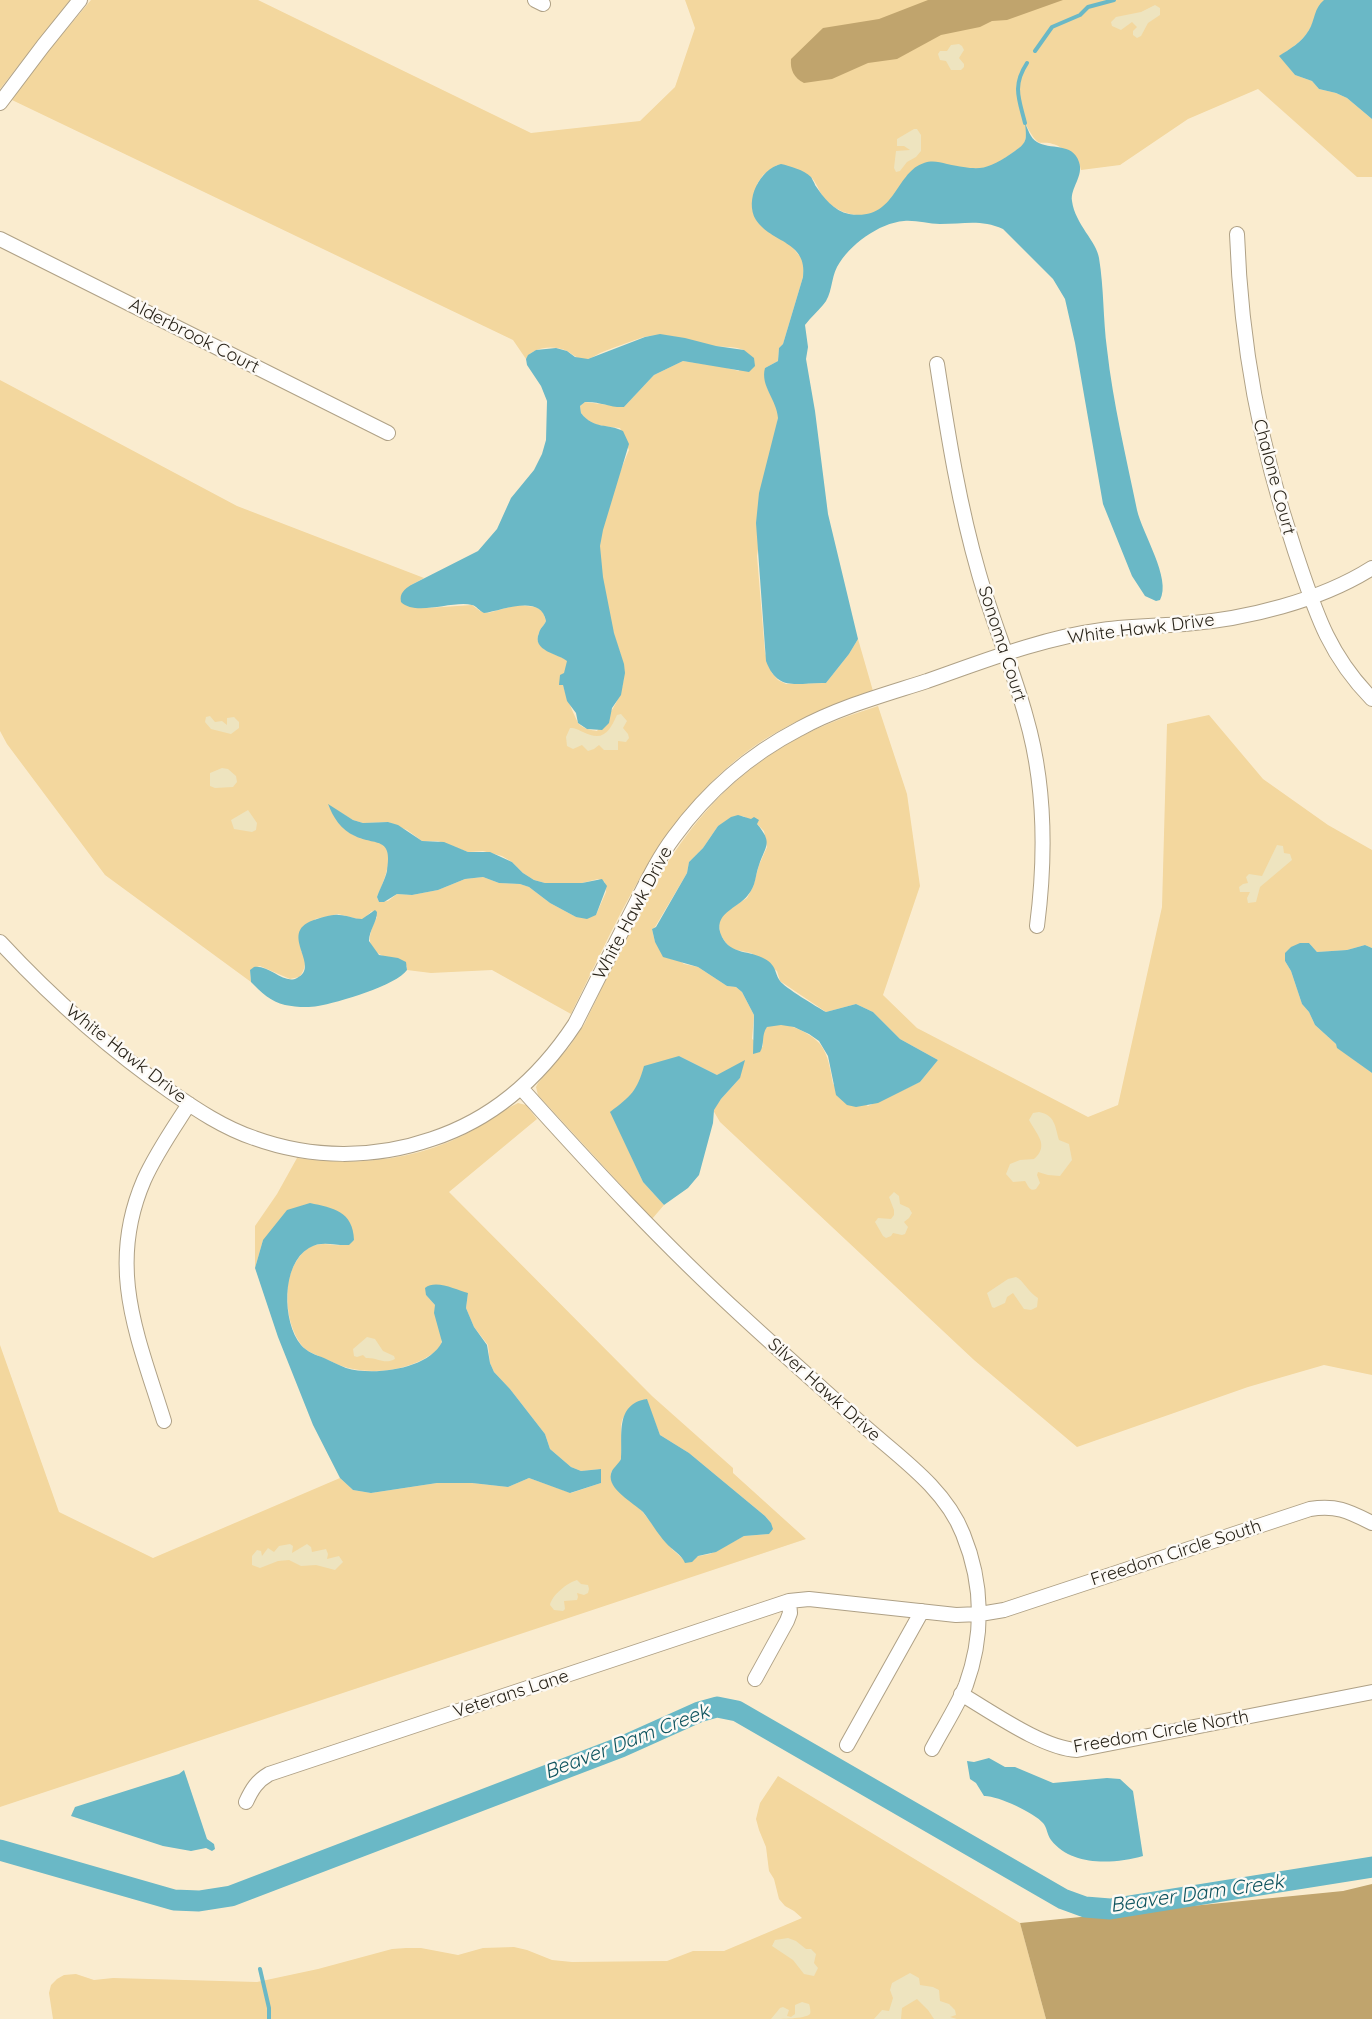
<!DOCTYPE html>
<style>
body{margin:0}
canvas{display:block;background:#faeccf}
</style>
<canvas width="1372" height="2019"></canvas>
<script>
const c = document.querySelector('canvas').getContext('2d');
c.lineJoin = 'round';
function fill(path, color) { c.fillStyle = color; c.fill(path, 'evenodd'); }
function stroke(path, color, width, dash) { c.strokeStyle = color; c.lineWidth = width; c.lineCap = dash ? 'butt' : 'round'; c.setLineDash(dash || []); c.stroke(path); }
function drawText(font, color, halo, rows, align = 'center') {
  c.font = font + ' Quicksand,sans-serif'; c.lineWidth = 5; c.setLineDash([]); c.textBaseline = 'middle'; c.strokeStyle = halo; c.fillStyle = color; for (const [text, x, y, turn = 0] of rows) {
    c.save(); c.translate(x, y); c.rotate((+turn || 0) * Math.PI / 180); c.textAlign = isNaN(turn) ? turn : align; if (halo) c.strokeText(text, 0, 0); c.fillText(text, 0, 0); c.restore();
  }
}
fill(new Path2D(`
 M0 0H70L0 89Z
 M91 0H258L531 133 640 121 675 87 695 28 685 0H1326C1316 8 1316 19 1309 30 1303 41 1290 49 1280 56L1295 75 1312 81 1319 89 1336 93 1347 98 1372 119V177H1357L1258 89 1188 119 1120 165 1081 170 1079 162C1073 157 1067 151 1060 147 1038 136 1042 154 1026 125V136L1024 145 993 166 980 169 911 172C904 181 888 206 878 211 863 220 839 214 827 201 820 195 818 185 812 178 807 173 785 167 777 165L763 175 757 184 793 248 802 259 804 266 803 277 783 344 779 348 778 361 765 368 767 388 778 409V418L757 556 765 653 772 673 778 680 786 684 826 683 849 654 858 639 873 691C835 704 799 718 765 739 663 805 623 911 571 1014L492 970 431 973 407 970V966C395 955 392 961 381 955 363 946 371 929 377 917L372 911 362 920 338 914 315 919 301 951C307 959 306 970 299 977L290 979 260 966 250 970 251 982 105 875 7 744 0 731V380L237 506 424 578 411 585 428 608 472 605 480 611 488 613 517 605 536 607 543 612 546 621C544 626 540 628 539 633 531 650 559 654 568 661 567 668 562 676 563 684 563 689 576 720 579 724 584 729 591 730 597 731 608 716 620 701 623 683 627 665 618 650 614 634 608 611 599 570 600 547 601 519 618 476 629 450L620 428C604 426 591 427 581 413L580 406 585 402 624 407 654 375 683 361 723 367 739 371 744 350C733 346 723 347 712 346 689 341 668 331 644 337 631 341 618 346 605 351 599 353 594 357 588 359 579 361 574 355 567 351 555 345 533 346 526 359L513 340 12 100 45 55ZM328 805 353 820 363 823 388 822 407 830 422 841H438L468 852 483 851 502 856 512 862 523 873 534 880 545 883H582L598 879 605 882 606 892 596 915 576 917 550 903 529 887 520 884 499 883 483 877 465 879 438 890 412 895 397 894 388 901 379 902 377 897C382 885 399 850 379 841 370 838 360 840 352 834 341 828 335 815 328 805Z
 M878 706 907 794 920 886 883 995 917 1028 1088 1117 1118 1105 1162 907 1167 724 1209 715 1263 779 1328 825 1372 850V948L1365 945 1347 950 1317 952 1309 943 1285 961 1291 971 1302 1004 1309 1012 1315 1025 1336 1044 1338 1048 1372 1073V1375L1324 1365 1248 1387 1077 1447 974 1360 720 1122 713 1110 721 1099 740 1078 717 1075 679 1056 638 1086 628 1099 611 1112 643 1182 664 1205 652 1219 538 1095 536 1087 538 1083 569 1047 585 1023C638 917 675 813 781 748 811 729 844 717 878 706ZM743 816 757 824 764 831 767 847 759 865 753 887 747 898 724 913 719 922 720 934 726 943 732 949 751 953 777 971 780 981 826 1012 856 1004 873 1012 900 1039 938 1060 920 1082 868 1106 833 1084C830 1069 829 1056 820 1044 812 1033 776 1015 765 1029 762 1033 763 1041 763 1047L752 1039 754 1015 742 992 736 987 727 986 698 967 684 964 655 942 652 929 655 927 687 873 689 862 703 848 718 826Z
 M518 1103 526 1105 537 1119 449 1192 652 1396 733 1468V1473L806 1539 0 1807V1345L59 1512 153 1558 340 1478 353 1490 371 1493 437 1483H472L508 1487 529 1478 571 1493 601 1483V1469L581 1471 571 1467 550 1449 545 1434 510 1389 494 1372 490 1363 488 1345 474 1327 466 1308 468 1293 426 1295 435 1305C434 1317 445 1336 441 1344 438 1352 430 1355 424 1359 401 1371 374 1374 348 1368 340 1366 331 1361 323 1358 314 1354 305 1351 300 1343 289 1327 286 1305 288 1286 289 1272 298 1254 310 1247 324 1241 329 1246 342 1245 346 1245 351 1242 354 1240H263L255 1268V1226L277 1194 297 1158C353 1166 411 1161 462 1136 481 1127 498 1112 518 1103ZM646 1399 660 1435 689 1453 765 1516 771 1523 769 1534 744 1536 710 1554 683 1559 673 1550 641 1510 612 1482 611 1472 619 1464 621 1459C625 1423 610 1420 646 1399Z
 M778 1776 1020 1923 1046 2019H53L49 1993 51 1985 57 1979 64 1975 76 1974 94 1980 113 1978 257 1982 318 1969 392 1949 406 1948H421L458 1955 483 1948 514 1947 527 1950 552 1960 572 1962 667 1961 693 1951H724L802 1918 794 1911 785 1906 779 1899 774 1879 769 1871 766 1847 759 1830 756 1819 760 1803Z`), '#f3d79e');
fill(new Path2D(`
 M928 0H1063L1007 20 992 21 980 27 941 35 897 59 868 63 832 79 804 83C794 78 790 70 791 59L823 28 879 19Z
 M1372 1884V2019H1046L1020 1923 1343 1891Z`), '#c0a46d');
fill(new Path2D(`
 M1155 5 1160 8V15L1148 23 1141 36 1137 38 1133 35V31L1137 27 1132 22 1121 30 1112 26 1111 22 1116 17 1141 12Z
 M959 44 962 46 964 50 959 58 964 64V67L961 70H951L946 61 940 60 938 54 940 51H947L951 45Z
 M914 129H917L921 135V151L916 157 907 162 900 171 896 172 894 168 896 151 910 150 904 146H897V139Z
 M621 714 627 721 623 728 628 734 629 738 626 742 618 741V750H604L599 745 594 749 588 751 582 745 573 749 567 746 566 737 570 728C576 728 578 730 583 732 604 743 610 730 617 715Z
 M210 716 215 722 222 721 227 725V718L234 717 239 722V728L231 734 211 729 205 722 206 717Z
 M222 768 228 769 236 776 237 782 233 787 215 788 210 786V773Z
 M248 810 257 823 256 830 252 832 234 829 231 820Z
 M1277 845 1283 846 1284 853 1290 854 1292 860 1260 887 1256 902 1248 903 1247 898 1250 892H1240L1239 887 1243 884 1248 883 1246 877 1249 874 1262 876Z
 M1039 1112C1055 1115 1055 1126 1059 1140L1069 1144 1072 1160 1060 1176 1048 1175 1038 1172 1037 1175 1040 1183 1036 1189C1029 1192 1028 1185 1025 1181L1013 1182 1006 1174 1010 1164 1020 1160 1034 1159C1050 1145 1036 1134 1029 1120L1033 1113Z
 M894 1192 899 1196 900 1204 909 1208 912 1213 909 1218 904 1222 908 1227 905 1234 902 1235 893 1233 891 1236 886 1238 883 1236 875 1222 878 1218 891 1219 894 1215V1210L889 1197Z
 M1016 1277C1023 1280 1029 1293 1038 1298L1037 1307 1031 1310 1024 1309 1013 1293 1007 1297 1005 1303 994 1308 992 1307 987 1293 1008 1279Z
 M367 1337 375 1339 383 1351 394 1356 395 1359C384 1365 377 1357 366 1358L363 1355 357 1357 354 1356 353 1349Z
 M290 1544 293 1546 292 1553 307 1544 311 1547 312 1552 326 1549 328 1554 327 1559 339 1556 343 1562 335 1570 316 1565 301 1566 289 1560 278 1561 260 1568 252 1565V1556L257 1550 261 1551 262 1556 268 1548 274 1552 279 1546Z
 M577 1580 581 1584 588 1585 589 1589 588 1593 584 1595 577 1593 578 1597 577 1600 564 1601 565 1609 563 1611 554 1610 550 1605C552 1595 567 1583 577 1580Z
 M788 1938 796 1941 806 1949H811L816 1954 814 1963 818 1968 814 1976 804 1974 793 1960 772 1946 775 1940Z
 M910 1973 919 1978 920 1985 933 1987 939 1990 940 2001 949 2004 955 2010 956 2015 950 2017 957 2019H934L928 2010 917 1999 902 2008 901 2019H874L882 2010 889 2011 893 1998 890 1990 892 1983Z
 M802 2002 809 2004C810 2006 811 2013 810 2014 805 2019 780 2019 771 2019L780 2008 783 2007 789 2010 787 2016 791 2017 795 2014V2005Z`), '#eee4bf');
fill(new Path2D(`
 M1324 0H1372V119L1347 98 1336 93 1319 89 1312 81 1295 75 1279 56C1290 49 1302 42 1309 30 1315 20 1314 8 1324 0Z
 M1025 123C1028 129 1030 138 1037 142 1049 150 1073 142 1079 162 1084 176 1070 188 1072 201 1075 224 1097 242 1099 258 1104 288 1103 319 1107 349 1113 403 1126 456 1137 510 1142 533 1172 579 1160 600L1156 601 1145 596 1132 576 1103 504 1075 343 1065 299 1053 279 1003 229C981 219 964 224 940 224 928 224 916 220 904 221 879 223 849 245 837 267 831 278 832 296 823 305 817 312 811 317 805 325L808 347 806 359 815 411 828 514 858 639 849 654 826 683C798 682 778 693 766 661L756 523 759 493 778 418C777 400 760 386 765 368L778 361 779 348 783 344 803 277C808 241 771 243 756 220 744 200 760 169 781 164 790 166 804 170 811 177 811 177 815 184 815 185 823 197 834 211 849 214 896 222 895 172 924 163 932 160 939 162 947 164 979 170 984 172 1012 153 1027 143 1027 141 1025 123Z
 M660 334 685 338 716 346 744 350 754 358 755 366 749 372 683 361 654 375 624 407C611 408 599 401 585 402L580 406 581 413C594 430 608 423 623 431L629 444 603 530 600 546 603 577 614 633 624 664 625 673 621 695 612 708 609 723 602 730 587 729 578 723 576 713 567 701 563 685H559L560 675 564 673 567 661C559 654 531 651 539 633 540 628 544 626 546 621 541 593 501 611 484 613 479 611 477 606 472 605 453 600 416 617 401 602 399 593 405 589 411 585L478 551 497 529 511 498 534 470 542 454 546 440 547 401 541 386 527 365 526 359 528 355 536 350 556 348 567 351 575 357 588 359 645 337Z
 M328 804 353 820 363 823 388 822 398 825 422 841 444 842 468 852H490L512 862 523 873 534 880 545 883H582L602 879 607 886 596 915 587 919 576 917 550 903 529 887 520 884 499 883 483 877 465 879 438 890 412 895 397 894 384 902H379L377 897C380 888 385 880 387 871 393 836 376 846 355 836 341 830 333 817 328 804Z
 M738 815 751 819 754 817 759 820 757 824C773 843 766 845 759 865 755 876 756 886 748 895 738 909 711 913 722 937 731 955 750 950 765 959 777 966 774 972 780 981 784 987 817 1007 826 1012L856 1004 873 1012 900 1039 938 1060 920 1082 878 1103 856 1107 847 1105 836 1095 828 1056 819 1041 809 1034 794 1027 781 1025 767 1027C761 1035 765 1044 760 1052L753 1054 754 1015 742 992 736 987 727 986 698 967 663 957 655 942 652 929 656 927 687 873 689 862 703 848 718 826 731 817Z
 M375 910 377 912C377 922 369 930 369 941L379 955 398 958 406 962 407 970C397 985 337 1003 318 1006 308 1008 295 1007 285 1005 271 1002 261 992 251 982L250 970 254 967C270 965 284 985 297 978 323 966 274 931 317 919 324 917 332 914 339 915 347 915 354 919 362 919Z
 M1300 943H1309L1317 952 1347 950 1365 945 1372 948V1073L1337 1048 1336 1044 1315 1025 1309 1012 1302 1004 1291 971 1285 961V953L1291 947Z
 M679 1056 717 1075 745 1060 740 1078 721 1099 714 1110 713 1123 699 1175 688 1188 664 1205 643 1182 610 1112C631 1096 637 1091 644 1066Z
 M310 1203C333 1208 353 1211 354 1240L349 1245C335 1246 322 1240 309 1248 281 1264 282 1322 301 1345 307 1352 316 1355 324 1358 331 1361 338 1365 346 1368 372 1376 428 1370 442 1342L434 1313 435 1305 426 1295 425 1288C436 1279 456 1290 468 1293L466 1308 474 1327 487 1345 490 1363 494 1372 510 1389 545 1434 550 1449 571 1467 581 1471 601 1469V1483L570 1493 529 1478 508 1487 472 1483H437L371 1493 353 1490 340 1478 313 1425 278 1337 255 1268 263 1240 287 1210Z
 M647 1399 660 1435 689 1453 765 1516 771 1523 773 1529 769 1534 744 1536 716 1552 698 1556 692 1562 685 1563C681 1554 672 1550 666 1543 657 1533 651 1522 643 1512 634 1503 607 1489 611 1474 612 1468 619 1464 621 1459 623 1437 614 1404 647 1399Z
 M989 1758 1005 1767H1015L1053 1783 1107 1778 1120 1779 1133 1791 1143 1856C1114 1864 1072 1867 1051 1840 1047 1835 1047 1827 1043 1823 1035 1813 996 1795 984 1796L976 1783 970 1779 967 1761 974 1762Z
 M184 1770 207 1839 214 1844 215 1849 212 1851 206 1848 191 1851 163 1846 71 1816 75 1807 179 1774Z`), '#6ab8c6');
stroke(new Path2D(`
 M1035 51 1052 27 1080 15 1088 7 1114 0
 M1025 123C1019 99 1012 86 1027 63
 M260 1969 269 2008V2019`), '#6ab8c6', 4);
stroke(new Path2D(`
 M0 1850 174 1900 199 1901 231 1896 621 1747 699 1712 717 1707 737 1711 1063 1899 1085 1907 1110 1909 1372 1867`), '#6ab8c6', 21);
const street = new Path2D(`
 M535 0 543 4
 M0 103 43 46 80 0
 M1237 234C1241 346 1260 446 1295 551 1315 610 1327 653 1372 699
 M0 239 388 433
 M937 364C948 435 959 505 979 574 993 623 1013 669 1026 717 1046 786 1046 856 1037 926
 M0 942C52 998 108 1048 171 1092 197 1110 224 1128 254 1138 312 1159 374 1159 432 1139 493 1119 540 1077 575 1024 593 988 612 951 630 915 644 888 656 861 674 837 707 792 749 755 799 729 839 707 884 695 927 681 984 661 1042 638 1102 630 1130 626 1157 626 1185 624 1246 619 1320 601 1372 568
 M521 1088C592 1167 664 1245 742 1316 782 1353 823 1389 863 1425 899 1457 945 1488 963 1534 983 1583 984 1635 966 1685 957 1707 943 1728 932 1749
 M164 1421C138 1337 106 1268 144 1180 156 1153 173 1129 189 1104
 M755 1679 787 1621 790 1613 789 1601
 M961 1694C992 1712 1042 1748 1077 1750L1372 1692
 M847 1745 922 1611
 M246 1802C252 1789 257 1781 269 1774L789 1601 809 1599 956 1615 980 1614 1004 1610 1310 1509C1337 1505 1348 1511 1372 1523`);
stroke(street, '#afa186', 16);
stroke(street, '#fff', 14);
drawText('18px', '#282319', '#fdfaf5', [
 ["Alderbrook Court",194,336,27],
 ["Chalone Court",1274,477,75],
 ["White Hawk Drive",1141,629,-7],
 ["Sonoma Court",1002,644,72],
 ["White Hawk Drive",633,913,-62],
 ["White Hawk Drive",126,1054,38],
 ["Silver Hawk Drive",824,1390,42],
 ["Freedom Circle South",1176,1553,-18],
 ["Veterans Lane",511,1694,-18],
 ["Freedom Circle North",1161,1732,-10]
]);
drawText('italic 20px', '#0f545f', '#fdfaf5', [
 ["Beaver Dam Creek",627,1742,-21],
 ["Beaver Dam Creek",1197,1894,-8]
]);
</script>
